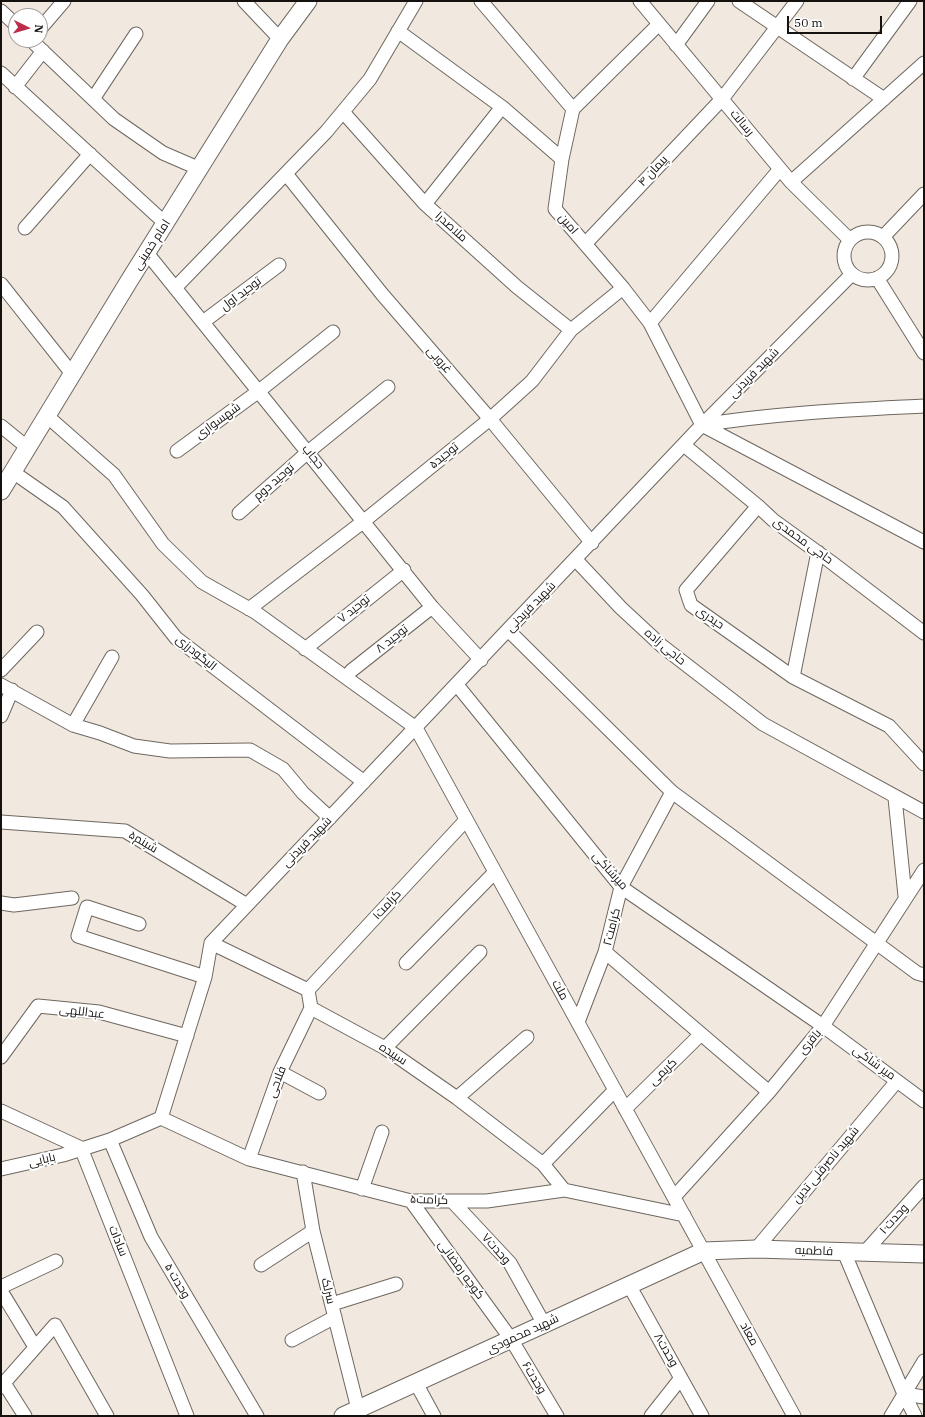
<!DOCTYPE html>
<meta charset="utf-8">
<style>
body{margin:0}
#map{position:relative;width:925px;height:1417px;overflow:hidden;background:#f1e9e0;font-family:"IBM Plex Serif",serif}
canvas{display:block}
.frame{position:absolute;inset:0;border:2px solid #14110e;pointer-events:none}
.north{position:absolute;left:8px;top:8px;width:40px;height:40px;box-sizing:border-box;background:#fff;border:1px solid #a1a09f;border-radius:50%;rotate:95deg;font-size:11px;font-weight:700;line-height:16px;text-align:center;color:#14110e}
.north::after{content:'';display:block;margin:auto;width:14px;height:18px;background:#bc2c4b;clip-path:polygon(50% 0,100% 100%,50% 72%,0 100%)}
.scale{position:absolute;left:787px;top:16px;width:95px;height:18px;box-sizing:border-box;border:2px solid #14110e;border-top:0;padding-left:5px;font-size:12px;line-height:14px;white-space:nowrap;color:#14110e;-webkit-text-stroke:3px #fff;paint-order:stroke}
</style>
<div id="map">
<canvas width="925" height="1417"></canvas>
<div class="frame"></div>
<div class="north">N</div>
<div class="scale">50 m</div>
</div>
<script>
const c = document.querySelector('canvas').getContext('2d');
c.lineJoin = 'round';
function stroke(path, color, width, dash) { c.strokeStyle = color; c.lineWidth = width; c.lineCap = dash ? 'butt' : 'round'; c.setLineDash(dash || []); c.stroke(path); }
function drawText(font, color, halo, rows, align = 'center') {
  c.font = font + ' "IBM Plex Serif",Cairo,serif'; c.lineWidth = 4; c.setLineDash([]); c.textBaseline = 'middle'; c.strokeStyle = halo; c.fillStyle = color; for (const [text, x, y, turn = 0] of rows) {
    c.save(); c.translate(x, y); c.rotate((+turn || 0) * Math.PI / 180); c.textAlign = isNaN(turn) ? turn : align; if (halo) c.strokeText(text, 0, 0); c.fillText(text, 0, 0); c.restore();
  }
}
const minor = new Path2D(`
 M244 1 280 39
 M481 1 573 109
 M640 1 791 182 850 240
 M739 1 884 99
 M1 11 16 25
 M659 24 573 109 562 159 555 209 623 288 650 323 702 425
 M40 29 64 1
 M398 31 502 107 562 159
 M31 40 114 119 163 153 200 169
 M676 45 708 1
 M1 73 166 224
 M853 79 910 1
 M15 87 43 51
 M93 99 136 34
 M343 112 425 204 517 287 571 330
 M287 175 382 294 490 419 592 543
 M791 182 924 63
 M425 204 502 107
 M25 228 90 154
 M844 256a24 24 0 1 1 48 0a24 24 0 1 1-48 0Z
 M883 237 924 194
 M585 244 722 99 797 1
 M147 253 432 607 481 660
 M877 278 924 353
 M1 284 73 375
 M175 288 326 132 370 79 416 1
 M203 322 279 265
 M650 323 780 169
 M47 416 114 475 163 544 202 582 255 612 416 728 794 1416
 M702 425 924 542
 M702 425C776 413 849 410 924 406
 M1 426 28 448
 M685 446 758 506 773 520 831 562 924 633
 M177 451 259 391 333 332
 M13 472 63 507 142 595 176 638 364 782
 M758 506 686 590 691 605 793 677 889 726 924 764
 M239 513 308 452 388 387
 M576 560 621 608 662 646 763 724 924 812
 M249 609 364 521 490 419 532 381 571 330 623 288
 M509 631 672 792 917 973 924 975
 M305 649 404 570
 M1 670 37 632
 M351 671 432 607
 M793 677 818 552
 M1 685 73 725 100 733 134 746 170 751 250 750 283 769 303 793 330 818
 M457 685 621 887 823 1026 924 1101
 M1 716 12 690
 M73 725 112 657
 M895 798 905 896
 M1 822 125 831 247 905
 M1 903 14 905 72 898
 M139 924 87 907 78 936 205 977
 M211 943 702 425 852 274
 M211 943 308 990 311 1008 385 1048 457 1098 543 1164 564 1190
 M605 952 769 1092
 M406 963 495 872
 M308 990 466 820
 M578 1022 605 952 621 887 672 792
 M385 1048 480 952
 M1 1057 38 1006 99 1012 187 1036
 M280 1072 319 1093
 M457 1098 527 1037
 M625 1109 701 1034
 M1 1111 81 1148 187 1416
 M161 1118 249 1159 411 1201H487L564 1190 684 1215
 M110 1140 151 1237 257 1416
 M249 1159 280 1072 311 1008
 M543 1164 615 1090
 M1 1169 63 1155 110 1140 161 1118 205 977 211 943
 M303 1172 313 1231 358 1409
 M362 1189 382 1132
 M674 1197 769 1092 823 1026 924 870
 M411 1201 511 1339 557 1416
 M452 1201 510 1263 544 1324
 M756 1249 897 1081
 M844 1252 904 1394 915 1416
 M864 1253 924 1186
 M261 1265 313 1231
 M629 1285 702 1416
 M1 1287 56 1261
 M1 1291 35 1347
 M332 1304 396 1284
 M292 1340 335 1317
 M4 1383 55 1325 107 1416
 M416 1383 434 1416
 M1 1387 4 1383 25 1416
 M904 1394 924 1397
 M651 1416 681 1378
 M891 1416 924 1361`);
const major = new Path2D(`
 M1 491 129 281 280 39 308 1
 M343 1416 704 1251 756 1249 924 1254`);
stroke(minor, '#6e6760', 15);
stroke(major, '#6e6760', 19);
stroke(minor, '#fff', 13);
stroke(major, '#fff', 17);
drawText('12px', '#14110e', '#fff', [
 ["رسالت",742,123,50],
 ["پیمان ۴",653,171,-47],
 ["امین",568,224,49],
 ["ملاصدرا",451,227,42],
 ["امام خمینی",152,245,-57],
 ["توحید اول",241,294,-37],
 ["غروبی",439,360,49],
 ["شهید فریدنی",754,373,-45],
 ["شهسواری",218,421,-36],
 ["توحید۵",444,456,-39],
 ["حجاب",313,457,51],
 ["توحید دوم",274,482,-41],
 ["حاجی محمدی",803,541,36],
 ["شهید فریدنی",531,607,-46],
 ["توحید ۷",354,609,-38],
 ["حیدری",710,618,34],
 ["توحید ۸",392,639,-38],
 ["حاجی زاده",665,647,40],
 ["الیگودرزی",196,653,39],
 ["شبنم۵",143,842,31],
 ["شهید فریدنی",307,842,-46],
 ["میرشاکی",610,871,48],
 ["کرامت۱",387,905,-47],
 ["کرامت۲",612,927,-76],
 ["ملت",560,990,61],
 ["عبداللهی",82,1012,7],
 ["باقری",810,1042,-50],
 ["سپیده",393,1054,33],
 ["میر شاکی",874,1063,36],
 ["کریمی",663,1072,-44],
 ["فلاحی",277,1082,-69],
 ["بابایی",42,1160,-13],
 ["شهید ناصرقلی تدین",826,1165,-50],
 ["کرامت۵",429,1200,2],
 ["وحدت۱۰",894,1219,-48],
 ["سادات",118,1241,68],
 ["۷وحدت",496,1249,48],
 ["فاطمیه",814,1251,2],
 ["کوچه رمضانی",461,1270,54],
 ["وحدت ۵",177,1281,59],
 ["سرلک",328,1291,76],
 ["شهید محمودی",523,1334,-25],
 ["معاد",749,1334,61],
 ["وحدت۸",666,1350,60],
 ["وحدت۶",534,1378,59]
]);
</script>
